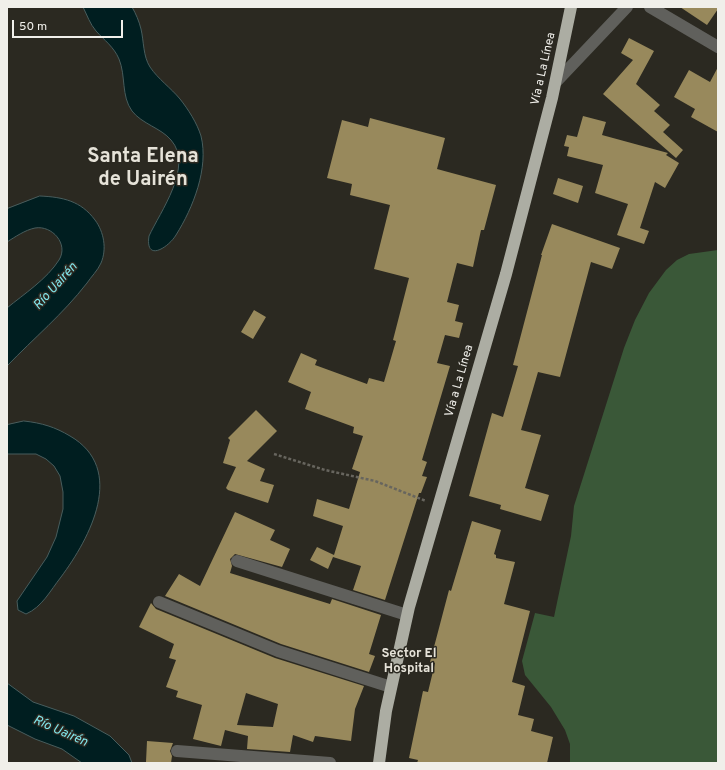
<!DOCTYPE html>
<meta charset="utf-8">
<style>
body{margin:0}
#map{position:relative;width:725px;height:770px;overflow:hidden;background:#2b2921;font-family:Overpass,sans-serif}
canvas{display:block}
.frame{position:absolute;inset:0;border:8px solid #f0efea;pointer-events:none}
.scale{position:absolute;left:12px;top:20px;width:111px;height:18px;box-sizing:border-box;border:2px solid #f0efea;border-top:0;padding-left:5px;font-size:12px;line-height:14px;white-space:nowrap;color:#f0efea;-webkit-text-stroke:3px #2b2921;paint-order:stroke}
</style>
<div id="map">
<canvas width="725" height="770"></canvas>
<div class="frame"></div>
<div class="scale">50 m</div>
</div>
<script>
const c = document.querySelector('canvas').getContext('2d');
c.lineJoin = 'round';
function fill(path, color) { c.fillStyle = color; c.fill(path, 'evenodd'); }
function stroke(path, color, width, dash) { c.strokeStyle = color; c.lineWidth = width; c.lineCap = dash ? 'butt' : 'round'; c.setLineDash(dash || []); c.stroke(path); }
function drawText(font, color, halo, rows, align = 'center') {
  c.font = font + ' Overpass,sans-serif'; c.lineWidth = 3; c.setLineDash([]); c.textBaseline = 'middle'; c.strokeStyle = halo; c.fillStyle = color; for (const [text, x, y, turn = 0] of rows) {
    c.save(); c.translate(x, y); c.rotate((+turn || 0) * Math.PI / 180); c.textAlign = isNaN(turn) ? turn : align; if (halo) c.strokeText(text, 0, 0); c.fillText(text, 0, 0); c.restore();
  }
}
fill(new Path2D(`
 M718 250V763H570V744L565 730 551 707 525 675 522 661 535 613 554 617 571 536 574 506 624 348 635 320 649 293 666 270 677 260 689 254Z`), '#3a5838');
const water = new Path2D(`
 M83 7H132C136 14 139 21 141 29 144 42 143 56 150 67 158 79 171 88 180 99 188 109 197 123 201 136 209 168 193 208 176 235 169 247 145 263 149 236 160 212 194 166 171 140 161 128 142 124 132 111 121 96 126 76 119 59 114 47 104 40 96 31 90 24 87 15 83 7Z
 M40 196C63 197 81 201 95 220 104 232 107 249 101 263 98 270 91 277 87 283 63 314 34 338 7 366V308C24 294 47 279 59 260 69 244 52 225 35 228 25 230 15 237 7 242V209Z
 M24 421C42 423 55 427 70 436 127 469 90 538 61 577 50 591 42 607 26 614L18 610 17 601 47 557 56 537 63 509V492L60 476 54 466 46 459 36 454H7V425Z
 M7 683 33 702 74 716 110 736 129 755 132 763H82L62 749 35 739 7 725Z`);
fill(water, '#001e20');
stroke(water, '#485d5d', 1);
fill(new Path2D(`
 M680 7H718V9L707 25Z
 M629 38 654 51 636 84 660 105 654 111 670 125 663 132 683 150 676 158 603 94 633 60 621 53Z
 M718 67V132L691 117 695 109 674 97 689 70 710 82Z
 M583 116 606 122 602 135 668 153 666 155 679 163 665 188 655 182 640 228 649 231 644 244 617 235 628 204 595 193 603 165 567 156 569 147 564 146 567 135 577 137Z
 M370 118 445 138 437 169 496 185 484 230H481L473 267 457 263 447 302 459 305 455 321 463 323 459 338 445 335 437 363 450 366 422 460 427 462 422 476 427 477 421 493H419L385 600 353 590 361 566 333 557 328 569 310 560 317 547 334 555 343 526 313 516 317 499 349 509 360 472 352 469 363 436 353 433 354 427 305 409 311 392 288 382 301 353 317 360 315 365 367 384 369 378 384 382 396 341 393 340 409 278 374 269 390 205 350 195 352 184 327 178 342 120 368 127Z
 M558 178 583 186 578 203 553 194Z
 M552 224 620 248 612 269 591 262 560 377 538 372 521 430 541 435 525 488 549 495 541 521 500 509 501 505 469 496 492 413 503 417 518 366 513 365 542 255H541Z
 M254 310 266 317 253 339 241 332Z
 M256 410 277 431 247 461 265 469 260 481 274 485 268 503 228 490 226 488 236 467 223 463 230 440 228 438Z
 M235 512 275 530 270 540 290 549 282 567 235 554 230 559 232 566 230 573 330 604 332 599 381 615 369 654 375 656 369 672 281 644 165 596 179 574 200 586Z
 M472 521 501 530 494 554 496 555V558L515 562 504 604 530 611 512 682 525 686 518 715 534 719 531 731 553 737 547 763H417L418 760 409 758 423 691 428 692 435 663 430 662 439 628 449 590 451 591Z
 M151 603 156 609 275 658 364 686 355 709 351 741 315 736 313 742 293 735 290 752 247 749 248 736 225 730 221 746 193 739 202 705 176 697 178 691 166 687 176 660 169 658 174 644 139 627ZM246 693 278 704 273 727 237 725Z
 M147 741 173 743 170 751 172 756 171 763 146 762Z`), '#98895c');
stroke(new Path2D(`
 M274 454 325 470 375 481 426 501`), '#67655e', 2.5, [3, 2]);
stroke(new Path2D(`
 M650 7 718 47
 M556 82 627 7
 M237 561 407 615
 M159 602 278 651 391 687
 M177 751 330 763`), '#60605c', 12);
stroke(new Path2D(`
 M379 763 386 711 409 607 506 274 552 98 571 7`), '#acada3', 12);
drawText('12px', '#f0efea', '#2b2921', [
 ["Vía a La Línea",544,69,-77],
 ["Vía a La Línea",460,381,-74]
]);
drawText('italic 13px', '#82e8ee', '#2b2921', [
 ["Río Uairén",56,287,-48],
 ["Río Uairén",60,732,24]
]);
drawText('bold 13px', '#e6e3d9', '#2b2921', [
 ["Sector El",409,654],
 ["Hospital",409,669]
]);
drawText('bold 20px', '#e6e3d9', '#2b2921', [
 ["Santa Elena",143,158],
 ["de Uairén",143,181]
]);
</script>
